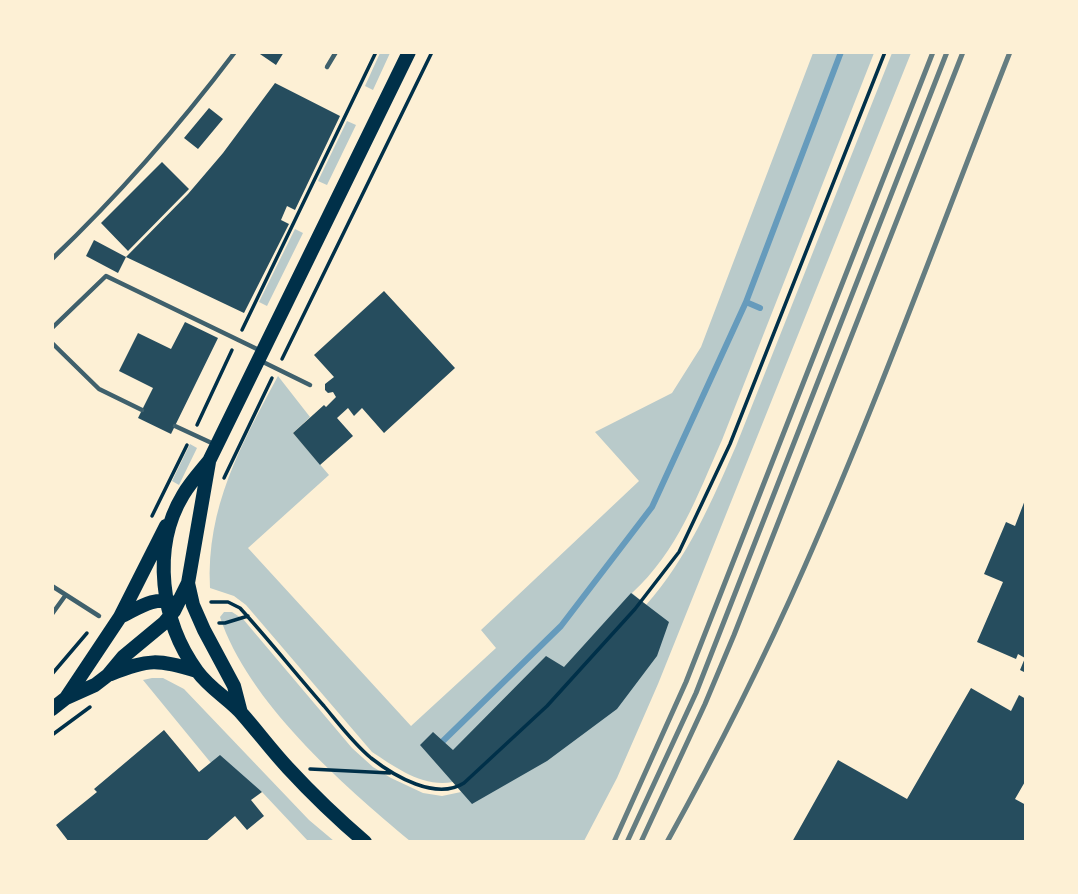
<!DOCTYPE html>
<style>
body{margin:0}
#map{position:relative;width:1078px;height:894px;overflow:hidden;background:#fdf0d5;font-family:Barlow,sans-serif}
canvas{display:block}
.frame{position:absolute;inset:0;border:54px solid #fdf0d5;pointer-events:none}
</style>
<div id="map">
<canvas width="1078" height="894"></canvas>
<div class="frame"></div>
</div>
<script>
const c = document.querySelector('canvas').getContext('2d');
c.lineJoin = 'round';
function fill(path, color) { c.fillStyle = color; c.fill(path, 'evenodd'); }
function stroke(path, color, width, dash) { c.strokeStyle = color; c.lineWidth = width; c.lineCap = dash ? 'butt' : 'round'; c.setLineDash(dash || []); c.stroke(path); }
fill(new Path2D(`
 M380 53H390L373 90 365 86Z
 M813 53H874L722 440C697 496 678 551 632 593L646 605C687 559 712 501 736 446L892 53H911L658 684 617 778 584 841H410C342 784 248 702 220 617L224 612H232L243 619 352 748 373 767 391 778 423 793 442 796 461 792 453 782C423 788 395 767 372 752L246 605 234 596 210 588C206 507 241 445 278 376L310 417 293 433 329 475 248 548 411 726 496 648 481 630 639 481 595 432 672 393 701 347Z
 M347 121 356 125 327 185 318 181Z
 M295 229 303 233 267 306 259 302Z
 M190 444 197 448 179 485 172 481Z
 M152 678H163L184 689 309 820 334 841H308L262 792 211 763 143 680Z`), '#b9caca');
stroke(new Path2D(`
 M760 308 746 302 841 52
 M443 741 561 626 652 507 746 302`), '#669bbc', 6);
fill(new Path2D(`
 M257 52H284L276 65Z
 M275 83 340 116 295 210 287 206 281 220 289 224 244 313 126 257 188 194 223 153Z
 M209 108 223 119 198 149 184 138Z
 M162 162 189 189 128 251 101 223Z
 M94 240 126 257 118 273 86 256Z
 M384 291 455 368 384 433 362 408 354 416 348 408 337 418 353 436 320 465 293 433 324 405 326 407 336 397 333 392 328 393 325 390V384L334 377 314 355Z
 M185 322 218 338 171 434 138 418 153 388 119 371 138 333 171 349Z
 M1025 500H1026V673L1020 670 1025 658 1018 654 1016 659 977 642 1003 582 984 574 1006 522 1015 526Z
 M631 593 669 622 657 656 617 709 547 761 472 804 420 745 433 732 453 750 546 656 564 667Z
 M971 688 1011 711 1019 695 1026 699V780L1015 799 1026 805V842H792L838 760 907 799Z
 M164 730 199 772 220 755 262 792 251 800 264 816 247 830 235 816 205 842H69L56 825 97 792 94 789Z`), '#264d5e');
stroke(new Path2D(`
 M242 330 376 52
 M282 359 432 52
 M197 425 232 350
 M224 478 272 378
 M152 516 187 445
 M211 602H228L240 608C269 640 296 674 324 706 339 724 353 743 371 758 394 776 436 801 464 783L547 706 635 609 679 552 730 444 885 52
 M219 623H225L248 616
 M52 674 87 633
 M52 735 90 707
 M310 769 390 773`), '#003049', 3.5);
stroke(new Path2D(`
 M327 67 336 52
 M52 259C119 195 179 126 235 52
 M52 328 106 276 259 350
 M52 343 99 389 142 410
 M261 361 310 385
 M175 426 216 445
 M52 586 99 616
 M52 614 65 596`), '#3f606c', 4.5);
stroke(new Path2D(`
 M188 583 193 605 204 630 234 686 241 713
 M120 617C137 609 155 595 174 603
 M111 674C149 659 157 659 197 671
 M66 698 120 617 166 526
 M52 709 66 698 95 685 108 675 123 657 164 623 174 611 188 583 209 462
 M365 842C338 819 312 794 288 768 272 751 258 732 243 715 229 699 210 689 197 671 161 622 151 548 183 495 190 483 200 472 209 461L409 52`), '#003049', 14);
stroke(new Path2D(`
 M614 842 686 682 933 52
 M627 842 696 693 947 52
 M641 842 705 704 734 635 963 52
 M667 842C717 752 763 661 804 568 879 399 942 224 1010 52`), '#657d81', 5);
</script>
